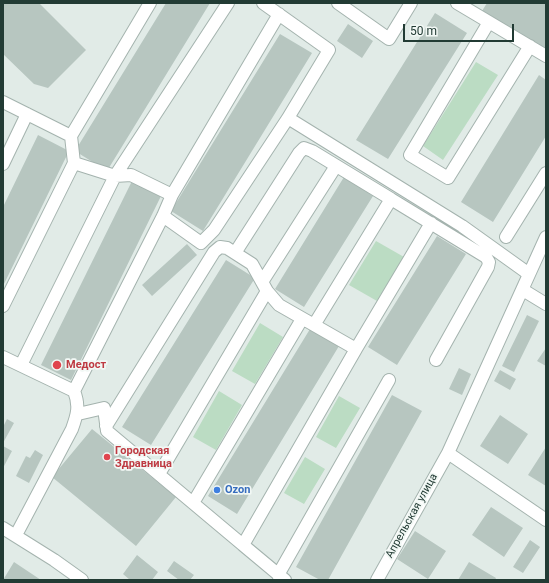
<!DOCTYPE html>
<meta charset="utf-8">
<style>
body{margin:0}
#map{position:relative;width:549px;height:583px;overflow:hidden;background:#e1ebe7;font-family:Roboto,sans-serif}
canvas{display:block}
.frame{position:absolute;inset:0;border:4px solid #223b34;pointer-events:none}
.scale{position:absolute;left:403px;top:24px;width:111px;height:18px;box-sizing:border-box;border:2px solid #223b34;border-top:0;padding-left:5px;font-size:12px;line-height:14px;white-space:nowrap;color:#223b34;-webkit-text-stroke:3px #f2f8f5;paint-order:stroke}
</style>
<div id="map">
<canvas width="549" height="583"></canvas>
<div class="frame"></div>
<div class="scale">50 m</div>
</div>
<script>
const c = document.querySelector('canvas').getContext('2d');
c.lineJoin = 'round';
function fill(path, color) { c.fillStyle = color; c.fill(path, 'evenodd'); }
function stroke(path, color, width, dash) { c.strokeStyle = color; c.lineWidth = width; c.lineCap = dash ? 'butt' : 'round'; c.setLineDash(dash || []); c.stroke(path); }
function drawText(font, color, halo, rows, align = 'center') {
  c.font = font + ' Roboto,sans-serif'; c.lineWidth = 3.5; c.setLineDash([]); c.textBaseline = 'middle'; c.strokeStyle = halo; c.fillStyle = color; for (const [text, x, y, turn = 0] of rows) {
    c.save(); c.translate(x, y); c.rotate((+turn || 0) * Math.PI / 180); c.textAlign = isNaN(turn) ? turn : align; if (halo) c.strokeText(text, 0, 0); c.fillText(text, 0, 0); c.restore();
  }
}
fill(new Path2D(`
 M476 62 498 75 443 160 423 146Z
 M376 241 404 257 377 301 349 285Z
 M260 323 283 337 255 384 232 371Z
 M219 391 242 405 216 450 193 437Z
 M339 396 360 408 336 448 316 437Z
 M305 457 325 469 304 504 284 493Z`), '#bbdcc3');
fill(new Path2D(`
 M5 3H39L86 50 48 88 34 84 3 54V5Z
 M166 3H210L107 171 75 151Z
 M487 3H546V49L482 11Z
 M435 13 467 33 388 159 356 140Z
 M348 24 373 41 362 58 337 41Z
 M280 34 312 53 203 231 171 211Z
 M539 75 546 80V136L493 222 461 202Z
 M38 135 69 151 3 286V207Z
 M344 177 373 196 304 307 275 289Z
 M132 181 161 196 71 380 41 365Z
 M437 236 466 254 397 365 368 347Z
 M187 244 197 255 152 296 142 285Z
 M226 260 255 278 151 445 122 427Z
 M527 315 539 321 514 372 502 366Z
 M310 329 339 346 237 514 208 496Z
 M546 348V366L537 361Z
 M459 368 471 374 462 395 449 389Z
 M500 370 516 379 510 390 494 381Z
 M392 395 422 411 328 580H320L296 567Z
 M500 415 528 434 508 464 480 446Z
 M7 419 14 423 3 443V427Z
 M92 429 176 497 136 546 52 477Z
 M3 446 12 451 3 468Z
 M546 447V486L528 475Z
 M35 450 43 455 29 483 16 476 26 456 30 458Z
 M491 507 523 528 504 557 472 535Z
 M415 531 446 551 428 579 397 559Z
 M530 540 540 547 523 573 513 567Z
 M137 555 158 572 152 580H130L123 574Z
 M174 561 194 575 190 580H179L167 571Z
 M14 562 41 580H3Z
 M469 562 496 578 495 580H458Z`), '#b7c6c0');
const minor = new Path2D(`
 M338 3 389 39 411 3
 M457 3 546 56
 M489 22 410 155 448 178 530 46
 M3 102 71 136 74 163 115 176 131 175 172 195 163 216 74 391
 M288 118 462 226 529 274
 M71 136 150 3
 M3 164 27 114
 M172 195 279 14
 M391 199 486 257 489 262 488 267 436 360
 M163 216 201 243 214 230 288 118 329 50 263 3
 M506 237 546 173
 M235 253 299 153 304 148 312 151 391 199 314 325
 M262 282 336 166
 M523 290 546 304
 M3 306 74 163
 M356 349 431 223
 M3 357 74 391C80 406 77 415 72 429L16 535
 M21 365 115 176 228 3
 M78 414 104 408 107 431 243 545 356 349 279 305 267 291 252 264 227 248 220 247 214 252 106 426
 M448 453 546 520
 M159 474 267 291
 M193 503 302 319
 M3 528 54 560 82 580
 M243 545 285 580
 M278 575 389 380
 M377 580 448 453 546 237`);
stroke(minor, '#a4b3ae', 14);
stroke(minor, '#fff', 12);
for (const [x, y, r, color] of [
 [57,365,5,"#e0444e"],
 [107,457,4,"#e0444e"],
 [217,490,4,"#3f7fe0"]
]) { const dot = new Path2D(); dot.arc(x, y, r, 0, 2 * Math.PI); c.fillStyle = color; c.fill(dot); stroke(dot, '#f2f8f5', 1.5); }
drawText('bold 11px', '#be3a42', '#f2f8f5', [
 ["Медост",66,365],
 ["Городская",115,451],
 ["Здравница",115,464]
], 'left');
drawText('bold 11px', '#366cbe', '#f2f8f5', [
 ["Ozon",225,490]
], 'left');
drawText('11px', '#223b34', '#f2f8f5', [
 ["Апрельская улица",412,516,-61]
]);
</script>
